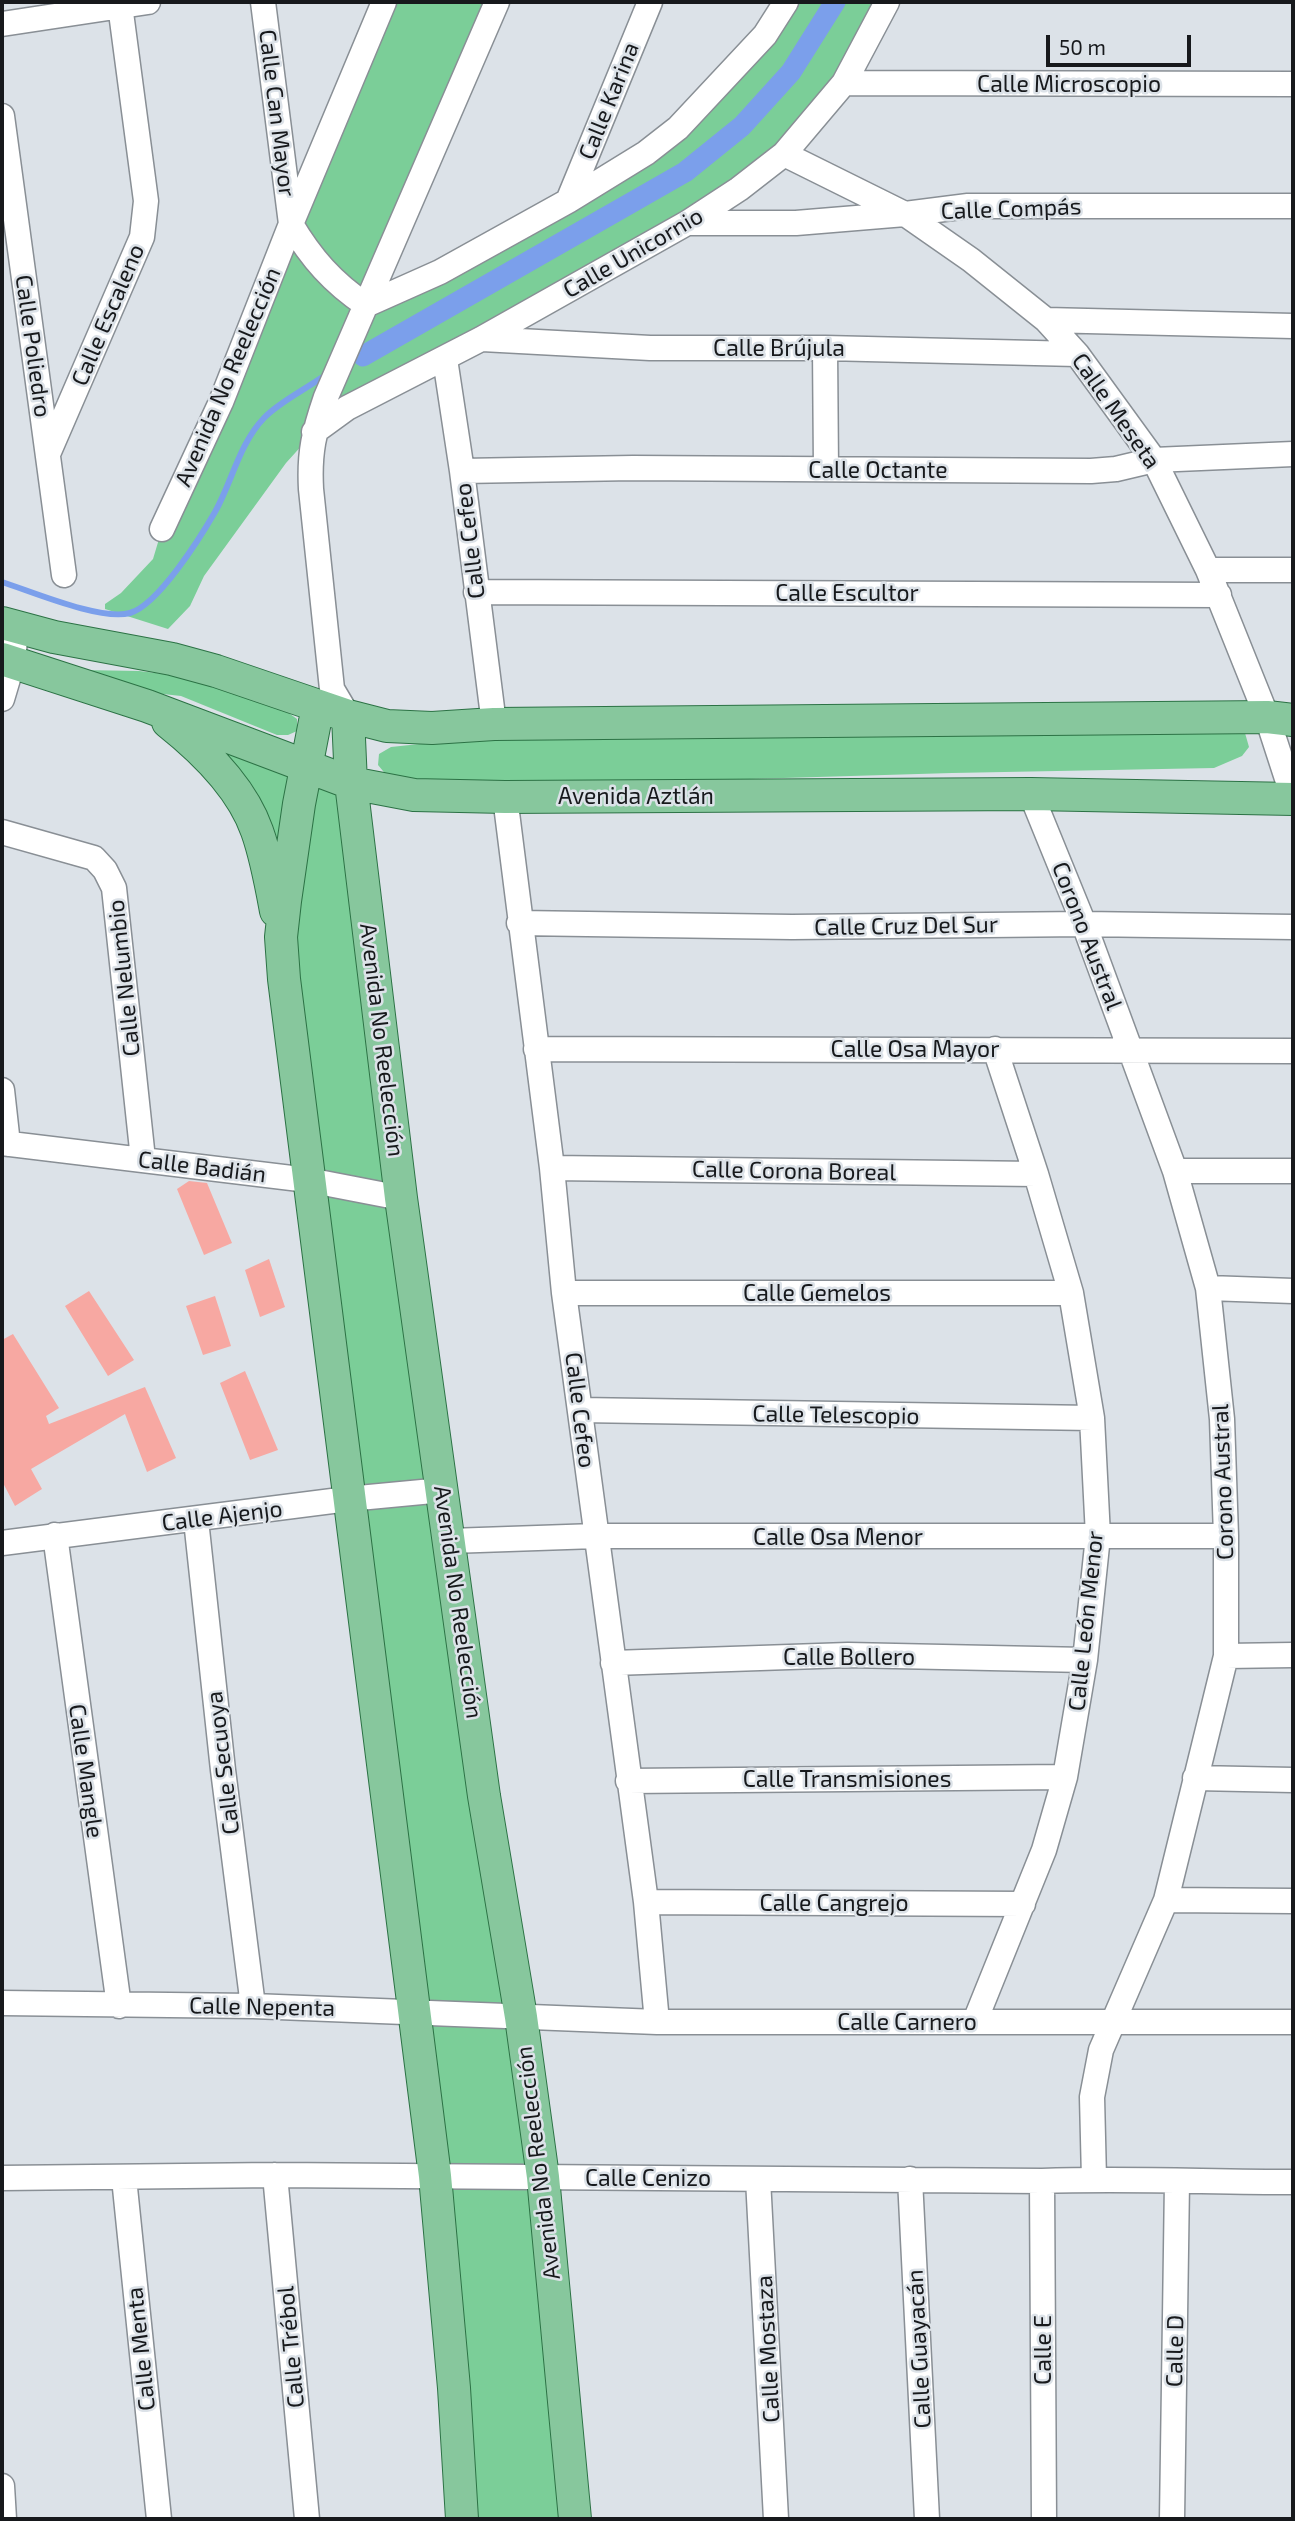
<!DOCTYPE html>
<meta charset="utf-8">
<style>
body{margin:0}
#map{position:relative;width:1295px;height:2521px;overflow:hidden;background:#dce2e8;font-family:"Exo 2",sans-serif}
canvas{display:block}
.frame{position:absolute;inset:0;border:4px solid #17191c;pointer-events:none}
.scale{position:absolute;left:1046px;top:35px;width:145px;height:32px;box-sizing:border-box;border:4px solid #17191c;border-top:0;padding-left:9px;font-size:21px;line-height:24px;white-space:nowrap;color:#17191c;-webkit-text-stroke:5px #dce2e8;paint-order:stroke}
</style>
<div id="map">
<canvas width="1295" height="2521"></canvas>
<div class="frame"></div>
<div class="scale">50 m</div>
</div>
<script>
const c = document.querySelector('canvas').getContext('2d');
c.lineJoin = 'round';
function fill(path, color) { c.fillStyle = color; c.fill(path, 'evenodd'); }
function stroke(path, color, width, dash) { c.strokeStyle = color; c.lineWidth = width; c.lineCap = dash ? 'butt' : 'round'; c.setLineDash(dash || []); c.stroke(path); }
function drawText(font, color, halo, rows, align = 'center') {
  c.font = font + ' "Exo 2",sans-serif'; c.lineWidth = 5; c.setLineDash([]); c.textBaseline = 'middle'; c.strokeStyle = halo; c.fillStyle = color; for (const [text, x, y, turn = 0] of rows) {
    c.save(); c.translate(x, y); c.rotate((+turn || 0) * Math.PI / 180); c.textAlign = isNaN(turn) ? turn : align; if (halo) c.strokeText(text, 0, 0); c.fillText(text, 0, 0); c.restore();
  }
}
fill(new Path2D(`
 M384 2H494L366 303 646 153 786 2H887L784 154 314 432 286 463 204 576 190 606 168 629 105 609V604L121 593 153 559 162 529Z
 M83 670 139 671 199 678 286 711 297 719V731L288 735H277L181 696 145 692Z
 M179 730 351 783 575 2519H462L256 829Z
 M1245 733 1249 747 1242 756 1214 768 952 773 480 787 388 777 378 765 379 754 391 747 514 734Z`), '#7bce98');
stroke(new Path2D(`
 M2 582C33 592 101 621 130 613 158 605 200 538 215 512 232 482 239 444 264 418 278 403 304 390 321 378`), '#7b9feb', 6);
stroke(new Path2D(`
 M363 356 685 172 742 126 791 72 835 2`), '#7b9feb', 21);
fill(new Path2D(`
 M189 1181 207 1183 232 1243 204 1255 177 1189Z
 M269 1259 285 1307 260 1317 245 1270Z
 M89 1291 134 1360 108 1376 65 1306Z
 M215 1296 231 1346 203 1355 186 1306Z
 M13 1334 59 1408 46 1416 49 1424 145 1387 176 1458 147 1472 125 1414 31 1469 42 1489 15 1506 2 1481V1340Z
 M245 1371 278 1450 250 1460 220 1383Z`), '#f7a8a2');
const minor = new Path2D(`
 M2 24 148 2
 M844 83 1293 84
 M2 116 64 575
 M784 154 905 214 971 260 1046 320 1077 354 1154 460 1208 570 1267 717 1293 797
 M568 201 650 2
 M687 223H796L905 214 968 206H1293
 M366 305 440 272 568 201 646 153 678 128 765 35 786 2
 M366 305C333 283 311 258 291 224L384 2
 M1046 320 1293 326
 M482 339 650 348H825L1077 354
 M825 348 826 469
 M445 359 462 471 494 724
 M314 432 347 408 481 339 687 223 739 189 784 154 844 83 887 2
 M48 454 142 237 146 201 120 5
 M462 471 633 468 1091 471 1116 469 1154 460 1293 454
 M162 529 221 402 291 224 263 2
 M1208 570H1293
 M476 592 1219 595
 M2 699 13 662 16 628
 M348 716 332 689 311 489C309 452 314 432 326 397L497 2
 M1031 794 1084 924 1175 1171 1208 1288 1222 1419 1226 1536V1656L1166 1900 1101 2050 1092 2097 1094 2179
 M505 797 552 1168 564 1293 646 1902 657 2022
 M2 832 94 858 105 870 114 888 143 1159
 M519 923 792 927 1084 924 1293 927
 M536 1049 1293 1051
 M2 1090 8 1144
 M2 1143 308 1180 401 1198
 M552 1168 1036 1174
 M1175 1171H1293
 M1208 1288 1293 1291
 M564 1293H1071
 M580 1410 1092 1418
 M196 1520 223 1770 253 2006
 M55 1535 119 2006
 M450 1541 596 1536H1226
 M2 1543 348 1499 443 1490
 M1226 1656 1293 1655
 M613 1663 848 1655 1085 1660
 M1195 1778 1293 1780
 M628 1781 1065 1777
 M1166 1900 1293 1901
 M646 1902 1023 1904
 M2 2003 253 2006 657 2022H1293
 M975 2021 1044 1850 1065 1777 1085 1660 1098 1536 1092 1418 1071 1293 1036 1174 995 1049
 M275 2175 307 2519
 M2 2178 275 2175 1042 2181C1125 2178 1209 2182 1293 2182
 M124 2178 159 2519
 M758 2179 776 2519
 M910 2179 927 2519
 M1042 2181 1044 2519
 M2 2486 4 2519
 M1172 2519 1177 2182`);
const major = new Path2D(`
 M2 623 54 637 172 659 216 671 348 716 387 726 432 728 494 724 1267 717 1293 720
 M2 659 147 706 351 783 414 795 505 797 1031 794 1293 799
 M318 706 299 804 285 901 281 937 284 979 435 2176 454 2388 462 2519
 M348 716 351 783 401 1198 484 1796 521 2017 543 2177 575 2519
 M168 722C202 749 242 788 257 831 266 856 271 884 276 911`);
stroke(minor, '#898f95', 27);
stroke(major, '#2c7245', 34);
stroke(minor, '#fff', 24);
stroke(major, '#87c79d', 32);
drawText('23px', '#17191c', '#dce2e8', [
 ["Calle Microscopio",1069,84],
 ["Calle Karina",609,101,-68],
 ["Calle Can Mayor",277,113,83],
 ["Calle Compás",1011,209,-2],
 ["Calle Unicornio",633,253,-30],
 ["Calle Escaleno",108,315,-67],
 ["Calle Poliedro",33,346,82],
 ["Calle Brújula",779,348],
 ["Avenida No Reelección",228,377,-67],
 ["Calle Meseta",1116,411,55],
 ["Calle Octante",878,470],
 ["Calle Cefeo",470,541,-97],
 ["Calle Escultor",847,593],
 ["Avenida Aztlán",636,796],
 ["Calle Cruz Del Sur",906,926,-1],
 ["Corono Austral",1087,936,69],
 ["Calle Nelumbio",124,978,-96],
 ["Avenida No Reelección",382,1040,83],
 ["Calle Osa Mayor",915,1049],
 ["Calle Badián",202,1167,7],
 ["Calle Corona Boreal",794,1171,1],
 ["Calle Gemelos",817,1293],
 ["Calle Cefeo",580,1410,83],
 ["Calle Telescopio",836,1415,1],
 ["Corono Austral",1223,1482,-92],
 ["Calle Ajenjo",222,1516,-7],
 ["Calle Osa Menor",838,1537],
 ["Avenida No Reelección",458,1602,82],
 ["Calle León Menor",1086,1621,-84],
 ["Calle Bollero",849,1657],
 ["Calle Secuoya",223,1763,-97],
 ["Calle Mangle",86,1771,82],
 ["Calle Transmisiones",847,1779],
 ["Calle Cangrejo",834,1903],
 ["Calle Nepenta",262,2007,1],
 ["Calle Carnero",907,2022],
 ["Avenida No Reelección",538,2163,-97],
 ["Calle Cenizo",648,2178],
 ["Calle Trébol",291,2347,-95],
 ["Calle Menta",141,2349,-96],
 ["Calle Mostaza",768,2349,-93],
 ["Calle Guayacán",919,2349,-93],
 ["Calle E",1043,2350,-90],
 ["Calle D",1175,2351,-89]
]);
</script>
